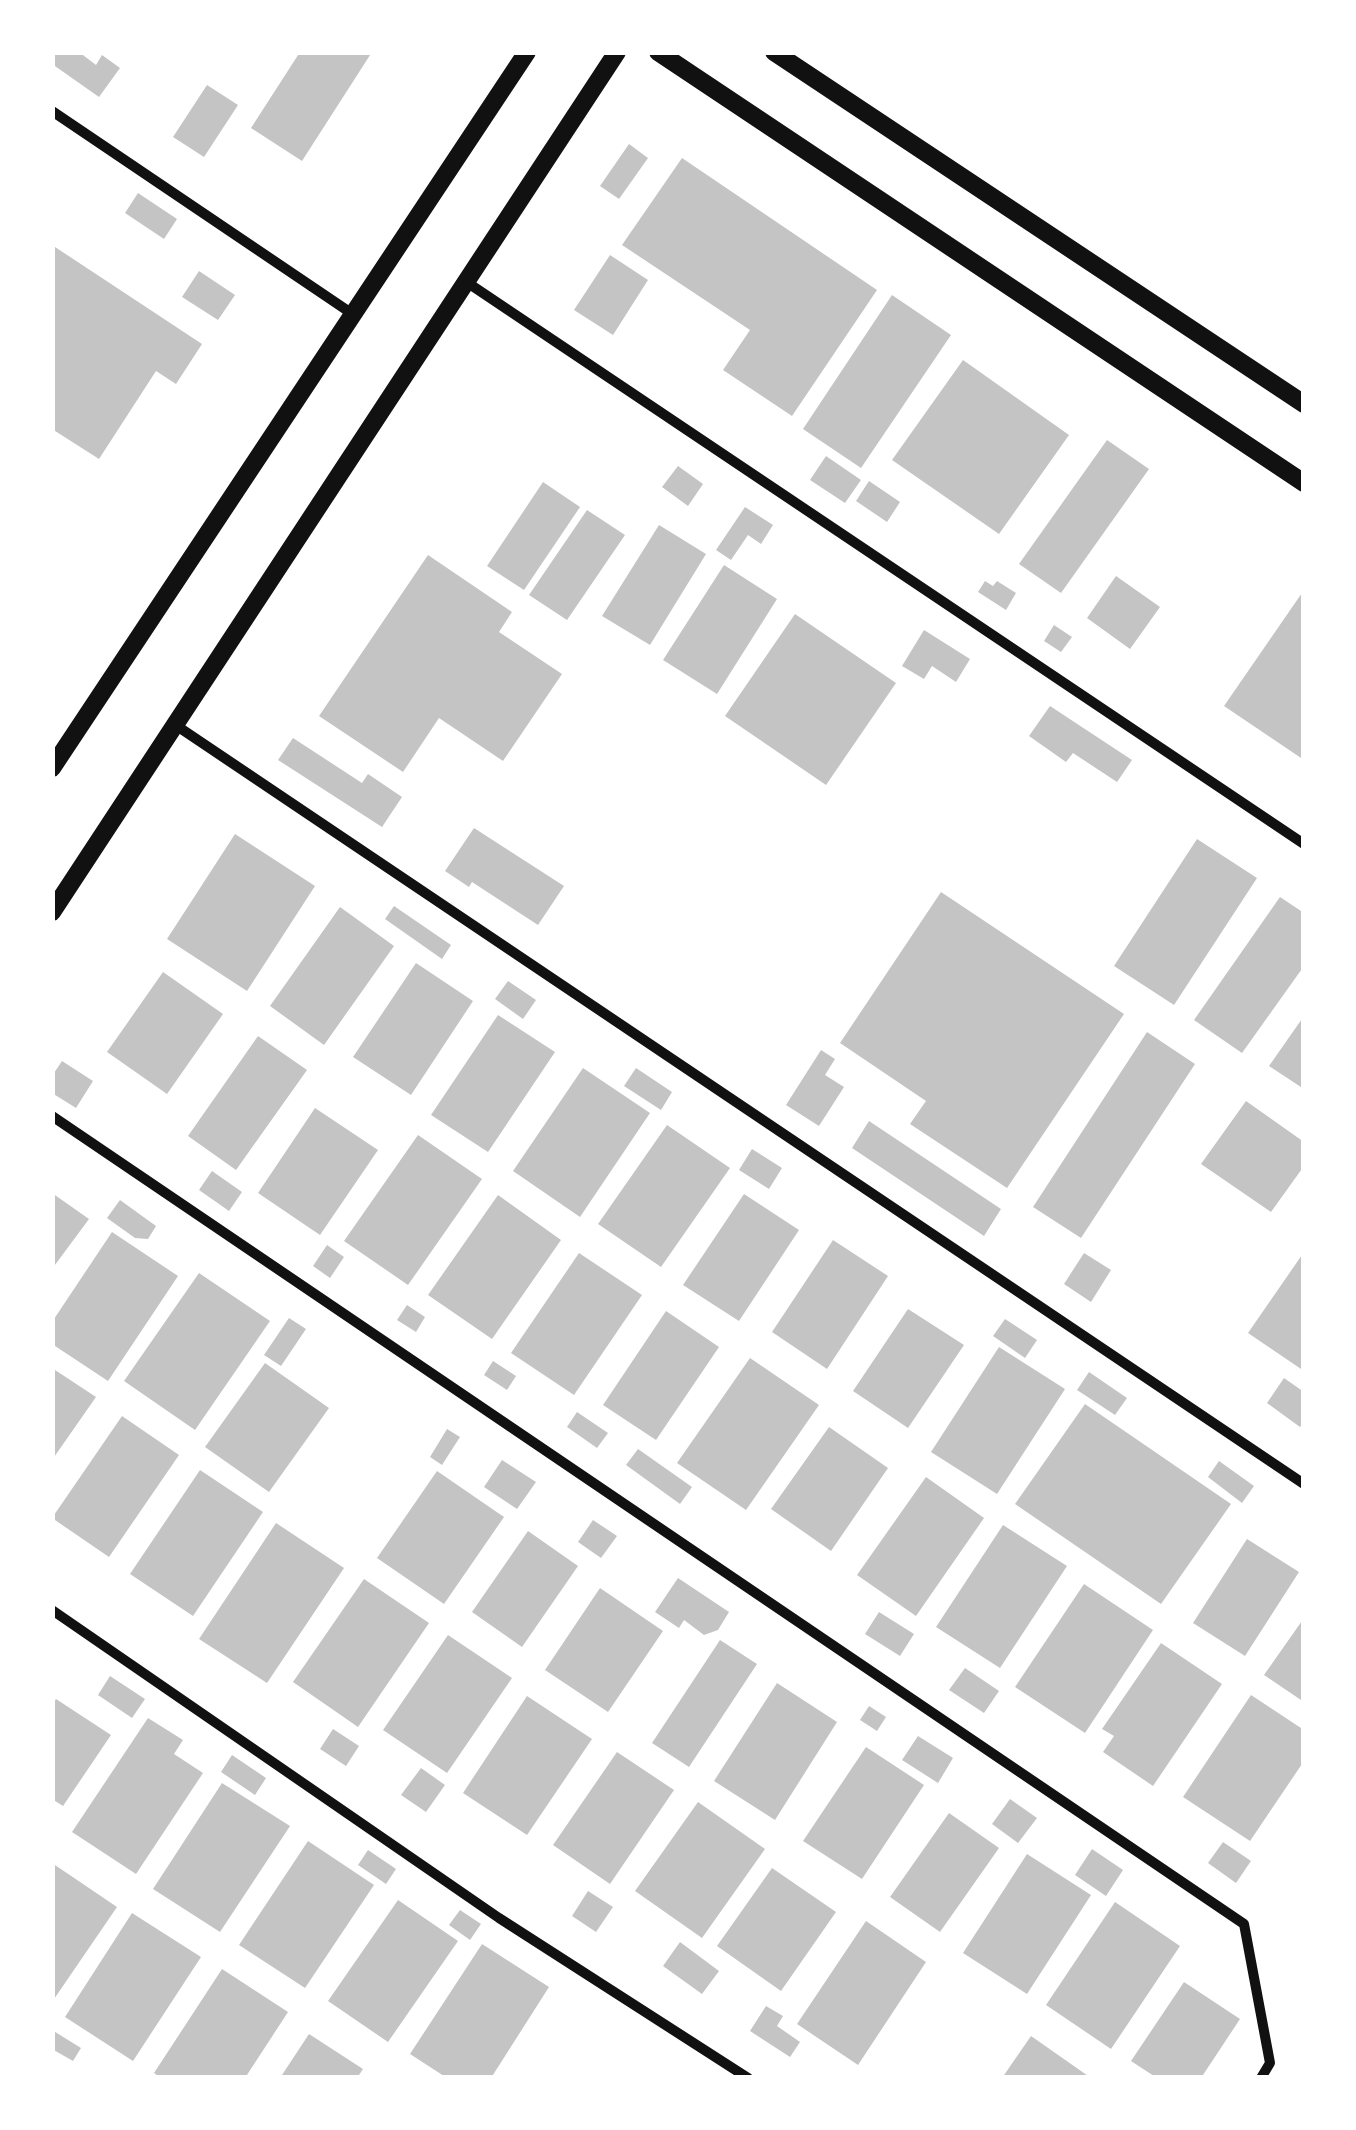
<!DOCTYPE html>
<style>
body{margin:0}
#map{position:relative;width:1356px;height:2130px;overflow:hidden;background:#fff;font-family:"Fira Sans",sans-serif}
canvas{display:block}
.frame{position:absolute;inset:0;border:55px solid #fff;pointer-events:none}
</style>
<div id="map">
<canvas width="1356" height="2130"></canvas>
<div class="frame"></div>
</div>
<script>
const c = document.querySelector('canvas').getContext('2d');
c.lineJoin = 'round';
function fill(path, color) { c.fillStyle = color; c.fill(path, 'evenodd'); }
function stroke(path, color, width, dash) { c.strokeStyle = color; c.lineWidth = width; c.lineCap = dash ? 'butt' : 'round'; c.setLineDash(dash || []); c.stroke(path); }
fill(new Path2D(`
 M52 52H79L96 65 102 55 120 68 99 97 52 64Z
 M300 52H372L302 161 251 128Z
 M207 85 238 105 204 157 173 137Z
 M629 144 648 158 619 199 600 186Z
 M682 158 877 290 792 416 723 370 750 330 622 245Z
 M138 193 177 219 164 239 125 213Z
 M52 245 202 344 176 384 156 371 99 459 52 429Z
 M610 255 648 280 613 335 574 310Z
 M199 271 235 295 218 320 182 297Z
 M892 295 951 335 861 468 803 429Z
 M963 360 1069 435 999 534 892 460Z
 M1107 440 1149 469 1061 593 1019 564Z
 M826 456 861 480 845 503 810 480Z
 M678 466 703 484 688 506 662 487Z
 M869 481 900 502 887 522 856 501Z
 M543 482 580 507 524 590 487 566Z
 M745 507 773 525 761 544 748 535 731 560 716 550Z
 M587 510 625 535 567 620 529 595Z
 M659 525 706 554 650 645 602 616Z
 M428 555 512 612 499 632 562 674 503 761 439 718 403 772 319 716Z
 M724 565 777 599 717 694 663 660Z
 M1116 576 1160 607 1130 649 1087 618Z
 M985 581 993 586 997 581 1016 593 1006 610 978 592Z
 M1304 590V760L1224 706Z
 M795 614 896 683 826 785 725 716Z
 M1054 625 1072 637 1061 652 1044 641Z
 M924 630 970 659 956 682 932 666 924 679 902 666Z
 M1050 706 1132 760 1117 782 1073 753 1066 762 1029 736Z
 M293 738 362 783 368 774 402 797 382 827 278 760Z
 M474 828 564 886 538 925 472 882 469 887 445 871Z
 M235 834 315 886 247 991 167 939Z
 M1197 839 1257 878 1174 1005 1114 966Z
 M941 892 1124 1014 1007 1188 910 1124 926 1101 840 1043Z
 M1280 897 1304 913V966L1242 1053 1194 1020Z
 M394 906 451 945 442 959 385 919Z
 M340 907 394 946 324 1045 270 1006Z
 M416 963 473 1001 411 1095 353 1057Z
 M163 972 223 1014 167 1094 107 1052Z
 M508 981 536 1000 523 1019 495 999Z
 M498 1015 555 1052 488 1152 431 1115Z
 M1304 1016V1089L1269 1066Z
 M1147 1032 1195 1064 1081 1238 1033 1207Z
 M258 1036 307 1070 236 1170 188 1136Z
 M821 1050 835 1059 825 1075 844 1087 819 1126 786 1105Z
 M62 1061 93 1081 76 1108 52 1093V1076Z
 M583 1068 650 1113 580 1217 513 1171Z
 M636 1068 672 1092 661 1110 624 1086Z
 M1246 1101 1304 1142V1166L1271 1212 1201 1164Z
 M315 1108 378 1150 320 1235 258 1193Z
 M869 1121 1001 1209 984 1236 852 1148Z
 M667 1125 730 1168 661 1267 598 1224Z
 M418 1135 482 1179 408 1285 344 1241Z
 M752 1149 782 1168 769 1189 739 1170Z
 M212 1171 242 1192 229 1211 199 1190Z
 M52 1193 89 1219 52 1269Z
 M744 1194 799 1230 739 1321 683 1285Z
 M498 1195 561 1240 492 1339 428 1295Z
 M120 1200 156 1226 148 1239 135 1238 107 1218Z
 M112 1232 178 1276 108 1381 52 1344V1322Z
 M833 1240 888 1276 827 1369 772 1332Z
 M327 1245 344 1257 330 1278 313 1266Z
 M1304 1252V1371L1248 1333Z
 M579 1253 642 1295 574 1395 511 1353Z
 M1084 1253 1111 1270 1091 1302 1064 1284Z
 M199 1273 270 1321 195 1430 124 1381Z
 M407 1305 425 1317 416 1332 397 1320Z
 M908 1309 964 1345 908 1428 853 1391Z
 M666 1311 719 1347 656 1440 603 1405Z
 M289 1318 306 1329 281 1366 264 1355Z
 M1005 1319 1037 1340 1025 1358 993 1336Z
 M999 1347 1065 1389 997 1494 931 1452Z
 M750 1358 819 1405 746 1510 677 1463Z
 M493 1361 516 1376 507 1390 484 1375Z
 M265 1363 329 1408 269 1492 205 1447Z
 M52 1368 96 1397 52 1460Z
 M1089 1372 1127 1398 1115 1415 1077 1390Z
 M1284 1378 1304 1392V1422L1300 1427 1267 1403Z
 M1085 1404 1231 1504 1161 1604 1015 1504Z
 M577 1412 608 1433 597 1448 567 1427Z
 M122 1416 179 1455 109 1557 52 1518Z
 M829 1427 888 1468 831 1551 771 1509Z
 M447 1429 460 1437 442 1465 430 1457Z
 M638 1449 692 1487 680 1504 626 1465Z
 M502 1460 536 1482 517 1509 484 1487Z
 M1219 1461 1254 1486 1242 1503 1208 1477Z
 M200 1470 263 1512 193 1616 130 1574Z
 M437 1471 504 1517 444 1604 377 1558Z
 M926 1477 984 1518 916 1616 857 1575Z
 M593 1520 617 1536 601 1558 578 1542Z
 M276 1523 344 1568 267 1683 199 1639Z
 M1003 1525 1067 1566 1000 1668 936 1627Z
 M528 1531 578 1566 522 1647 472 1612Z
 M1247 1539 1299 1572 1245 1656 1193 1623Z
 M678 1578 729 1612 718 1630 704 1635 684 1620 679 1628 655 1612Z
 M364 1579 429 1623 358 1727 293 1682Z
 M1084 1584 1153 1630 1085 1733 1015 1687Z
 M600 1588 663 1631 608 1712 545 1670Z
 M879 1612 914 1634 900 1656 865 1634Z
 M1304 1618V1702L1264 1675Z
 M448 1635 512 1678 447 1773 383 1730Z
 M720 1640 757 1664 689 1767 652 1743Z
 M1161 1643 1222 1684 1153 1786 1103 1752 1114 1736 1102 1729Z
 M965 1668 999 1691 984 1713 949 1690Z
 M110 1676 145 1699 132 1718 98 1695Z
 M777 1683 837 1722 775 1820 714 1781Z
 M1251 1695 1304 1730V1761L1250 1841 1183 1797Z
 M527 1696 592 1739 527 1835 463 1793Z
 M56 1699 111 1735 63 1806 52 1799V1705Z
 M869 1706 886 1717 877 1731 860 1720Z
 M148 1718 183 1740 174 1754 203 1773 136 1874 72 1832Z
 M333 1729 359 1746 346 1766 320 1749Z
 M918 1736 953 1758 938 1783 902 1760Z
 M866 1747 924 1785 862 1879 803 1841Z
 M617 1752 674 1790 610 1884 553 1845Z
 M232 1755 266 1778 255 1795 221 1772Z
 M421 1768 445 1785 426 1812 401 1795Z
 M222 1783 290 1826 220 1932 153 1889Z
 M1010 1799 1037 1818 1018 1843 992 1824Z
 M698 1802 765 1849 702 1938 635 1891Z
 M949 1813 999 1848 940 1932 890 1897Z
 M308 1841 374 1885 305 1988 239 1945Z
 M1223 1842 1251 1861 1236 1883 1208 1863Z
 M1092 1849 1123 1870 1106 1896 1075 1875Z
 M368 1850 396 1869 386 1884 358 1865Z
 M1027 1854 1091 1895 1027 1994 963 1953Z
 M52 1863 117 1907 52 2002Z
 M772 1868 836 1912 781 1991 717 1946Z
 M588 1891 613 1907 596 1932 572 1916Z
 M398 1900 458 1941 388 2042 328 2001Z
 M1115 1902 1180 1946 1111 2049 1046 2005Z
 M460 1910 481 1924 470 1940 449 1925Z
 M132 1913 201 1957 133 2061 65 2017Z
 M866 1921 926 1962 858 2065 797 2024Z
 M680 1942 719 1971 702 1994 663 1966Z
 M482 1944 549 1987 491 2078H447L410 2054Z
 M222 1969 288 2012 245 2078H161L154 2073Z
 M1184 1982 1240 2019 1201 2078H1157L1131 2061Z
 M766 2006 783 2016 777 2026 800 2042 790 2057 750 2031Z
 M52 2030 81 2048 73 2061 52 2049Z
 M309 2034 363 2069 357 2078H280Z
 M1031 2036 1091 2078H1002Z`), '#c4c4c4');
stroke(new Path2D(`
 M52 111 354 315
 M468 283 1304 844
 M177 726 1304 1484
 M52 1116 1244 1924 1270 2063 1261 2078
 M52 1610 499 1918 748 2078`), '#111', 10);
stroke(new Path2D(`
 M658 52 1304 483
 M774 52 1304 404
 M52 768 527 52
 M52 912 617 52`), '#111', 18);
</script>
